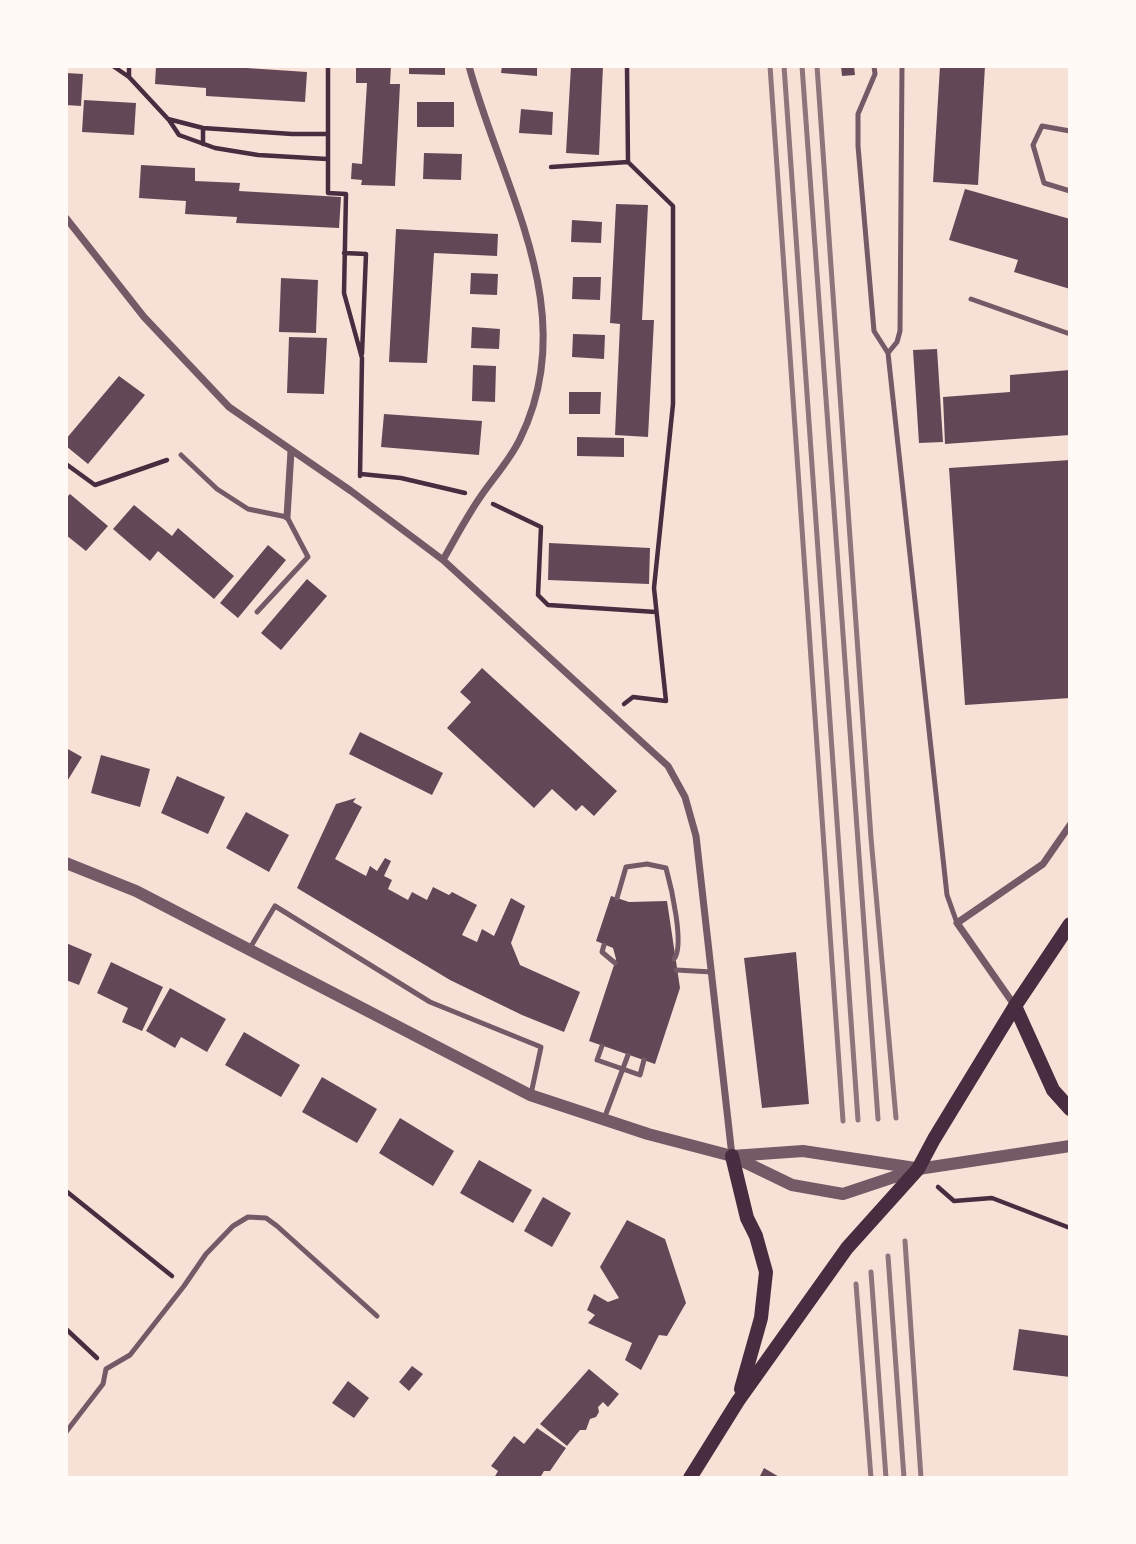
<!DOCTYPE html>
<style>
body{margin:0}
#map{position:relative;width:1136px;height:1544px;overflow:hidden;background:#f7e1d7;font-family:Lato,sans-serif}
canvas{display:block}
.frame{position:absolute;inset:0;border:68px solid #fffaf5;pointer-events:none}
</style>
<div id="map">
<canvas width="1136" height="1544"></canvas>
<div class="frame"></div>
</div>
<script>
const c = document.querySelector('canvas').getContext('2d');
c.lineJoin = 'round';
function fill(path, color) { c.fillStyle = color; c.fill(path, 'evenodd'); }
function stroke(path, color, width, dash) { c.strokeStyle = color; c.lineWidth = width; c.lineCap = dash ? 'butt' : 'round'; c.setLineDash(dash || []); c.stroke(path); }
fill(new Path2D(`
 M156 66H216L307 72 305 102 206 96V88L155 84Z
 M356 66H391L390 84H400L395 186 361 185 362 180 351 179 352 163 362 164 367 83H356Z
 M409 66H445V75L409 74Z
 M502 66H537V76L501 73Z
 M571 66H603L599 155 566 153Z
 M841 66H854L855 75 842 76Z
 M940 66H985L978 185 933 182Z
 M66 73 83 74 81 106 66 105Z
 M84 100 136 103 134 135 82 132Z
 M417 102H454V127H417Z
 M521 109 553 112 552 135 519 133Z
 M424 153 462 154 461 180 423 179Z
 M141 165 195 168V181L240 183 239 191 341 197 339 228 236 223 237 217 185 214 186 201 139 198Z
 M965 189 1070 219V289L1014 272 1018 260 949 240Z
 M616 204 648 205 642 320H654L648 437 615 435 620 324 610 323Z
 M572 220 602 222 601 243 571 242Z
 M396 229 498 234 497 256 434 253 427 363 389 362Z
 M471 273 498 274 497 295 470 294Z
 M573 277H601L600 300 572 299Z
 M281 278 318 280 316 333 279 332Z
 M472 327 500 329 499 349 471 348Z
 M573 334 605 335 604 359 572 357Z
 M289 337 327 338 324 394 287 393Z
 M937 349 943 442 919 443 913 350Z
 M473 365 496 366 495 402 472 401Z
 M1070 370V435L945 444 943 397 1010 392V375Z
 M119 376 145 395 88 464 66 446V439Z
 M569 392H601L600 414H569Z
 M384 414 482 421 479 455 381 447Z
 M577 437 624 438V457L577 456Z
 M1070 460V698L965 705 949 468Z
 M70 494 108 526 86 551 66 535V498Z
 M134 505 172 536 178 528 234 576 214 599 158 551 150 561 113 529Z
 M549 543 650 548 649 584 548 580Z
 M268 545 286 560 238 618 220 603Z
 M307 579 327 596 281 650 261 633Z
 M482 668 617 791 594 816 582 805 576 811 552 789 534 808 447 728 471 702 460 692Z
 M360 732 443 773 432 795 349 754Z
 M66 748 82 757 66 783Z
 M101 755 150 769 140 807 91 793Z
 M177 776 225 797 208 834 161 813Z
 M356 798 353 802 362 807 335 859 366 876 370 866 377 871 385 858 391 861 384 876 392 880 388 889 408 900 412 892 427 900 433 887 449 895 452 892 477 905 462 935 477 942 482 929 494 936 511 898 525 906 511 943 520 965 580 992 564 1032 522 1015 450 980 297 888 336 804Z
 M246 812 289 835 269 872 226 848Z
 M611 896 629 902 667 901 680 988 655 1064 589 1041 616 959 613 948 596 941Z
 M66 943 92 954 79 985 66 980Z
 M796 952 809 1104 762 1108 744 958Z
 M111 962 163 987 142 1031 122 1022 128 1008 97 993Z
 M170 988 226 1019 207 1052 181 1037 175 1048 146 1031Z
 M244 1032 300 1065 281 1097 225 1065Z
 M322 1077 377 1109 357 1143 302 1112Z
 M400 1118 454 1151 433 1186 379 1153Z
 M479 1160 532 1190 513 1223 460 1193Z
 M543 1197 571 1213 552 1247 524 1231Z
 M627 1220 665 1239 686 1303 667 1336 659 1335 641 1370 625 1360 632 1343 588 1323 595 1315 587 1310 594 1294 608 1302 619 1298 600 1267Z
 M1019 1329 1070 1336V1377L1013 1370Z
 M412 1366 423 1374 409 1391 399 1382Z
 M589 1369 619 1394 608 1407 603 1402 598 1407 599 1412 596 1417 590 1419 586 1430H580L567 1446 540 1424Z
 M348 1381 369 1398 354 1418 332 1403Z
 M537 1428 566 1448 550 1471H544L540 1478H494L498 1471 491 1466 514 1436 524 1444Z
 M764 1468 781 1478H759Z`), '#644757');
stroke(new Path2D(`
 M113 66 129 77 168 119 203 128 292 134H327
 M328 66V193L346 194 344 293 362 358 360 476
 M129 77V66
 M169 120 179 135 215 148 258 155 327 159
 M203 144V128
 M551 167 628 162
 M344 253 366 254 362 354
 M66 464 95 485 167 460
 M361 474 401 478 465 493
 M493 504 541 527 538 595 548 605 656 612
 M624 704 633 697 666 701 654 588 673 404V206L628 162 627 66
 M938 1187 954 1201 992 1198 1070 1228
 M66 1191 172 1276
 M66 1329 97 1358`), '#4a2c40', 4.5);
stroke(new Path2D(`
 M874 66 875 74 858 114V146L874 331 888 353 947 895 957 923
 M1070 131 1042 126 1033 145 1044 183 1070 191
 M971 299 1070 334
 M888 353 897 342 900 331 902 66
 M181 455 217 489 248 509 287 517 308 557 257 612
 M617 898 626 867 647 864 666 868C671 886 685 946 674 959
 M604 945 602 952 615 963
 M250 948 275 906 430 1002 541 1047 531 1094
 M676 970 712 972
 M602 1046 597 1060 640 1075 644 1060
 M604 1119 628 1055
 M66 1432 103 1384 106 1369 130 1355 184 1286 206 1254 233 1226 248 1217 266 1218 277 1226 377 1316`), '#755966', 5);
stroke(new Path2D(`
 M66 218 144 317 229 407 351 491 443 560 668 766 685 797 696 836 732 1156
 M287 517 291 451
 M443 560C455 539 467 516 481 496 494 477 510 460 520 439 583 311 502 189 469 66
 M1015 1006 957 923 1043 864 1070 825`), '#755966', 7);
stroke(new Path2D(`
 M66 863 136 891 530 1095 648 1134 732 1156 792 1185 843 1194 918 1169 1070 1146
 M732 1156 803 1151 915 1168`), '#755966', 12);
stroke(new Path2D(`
 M1015 1006 1053 1090 1070 1109
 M732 1156 747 1218 756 1236 766 1272 761 1318 741 1389
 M690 1478 738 1401 847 1248 918 1169 934 1139 1015 1006 1070 924`), '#4a2c40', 14);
stroke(new Path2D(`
 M770 66 843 1121
 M784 66 858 1120
 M802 66 878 1119
 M817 66 871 838 896 1118
 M905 1241 921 1478
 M888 1256 904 1478
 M871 1272 886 1478
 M856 1284 871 1478`), '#8f747c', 5);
</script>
